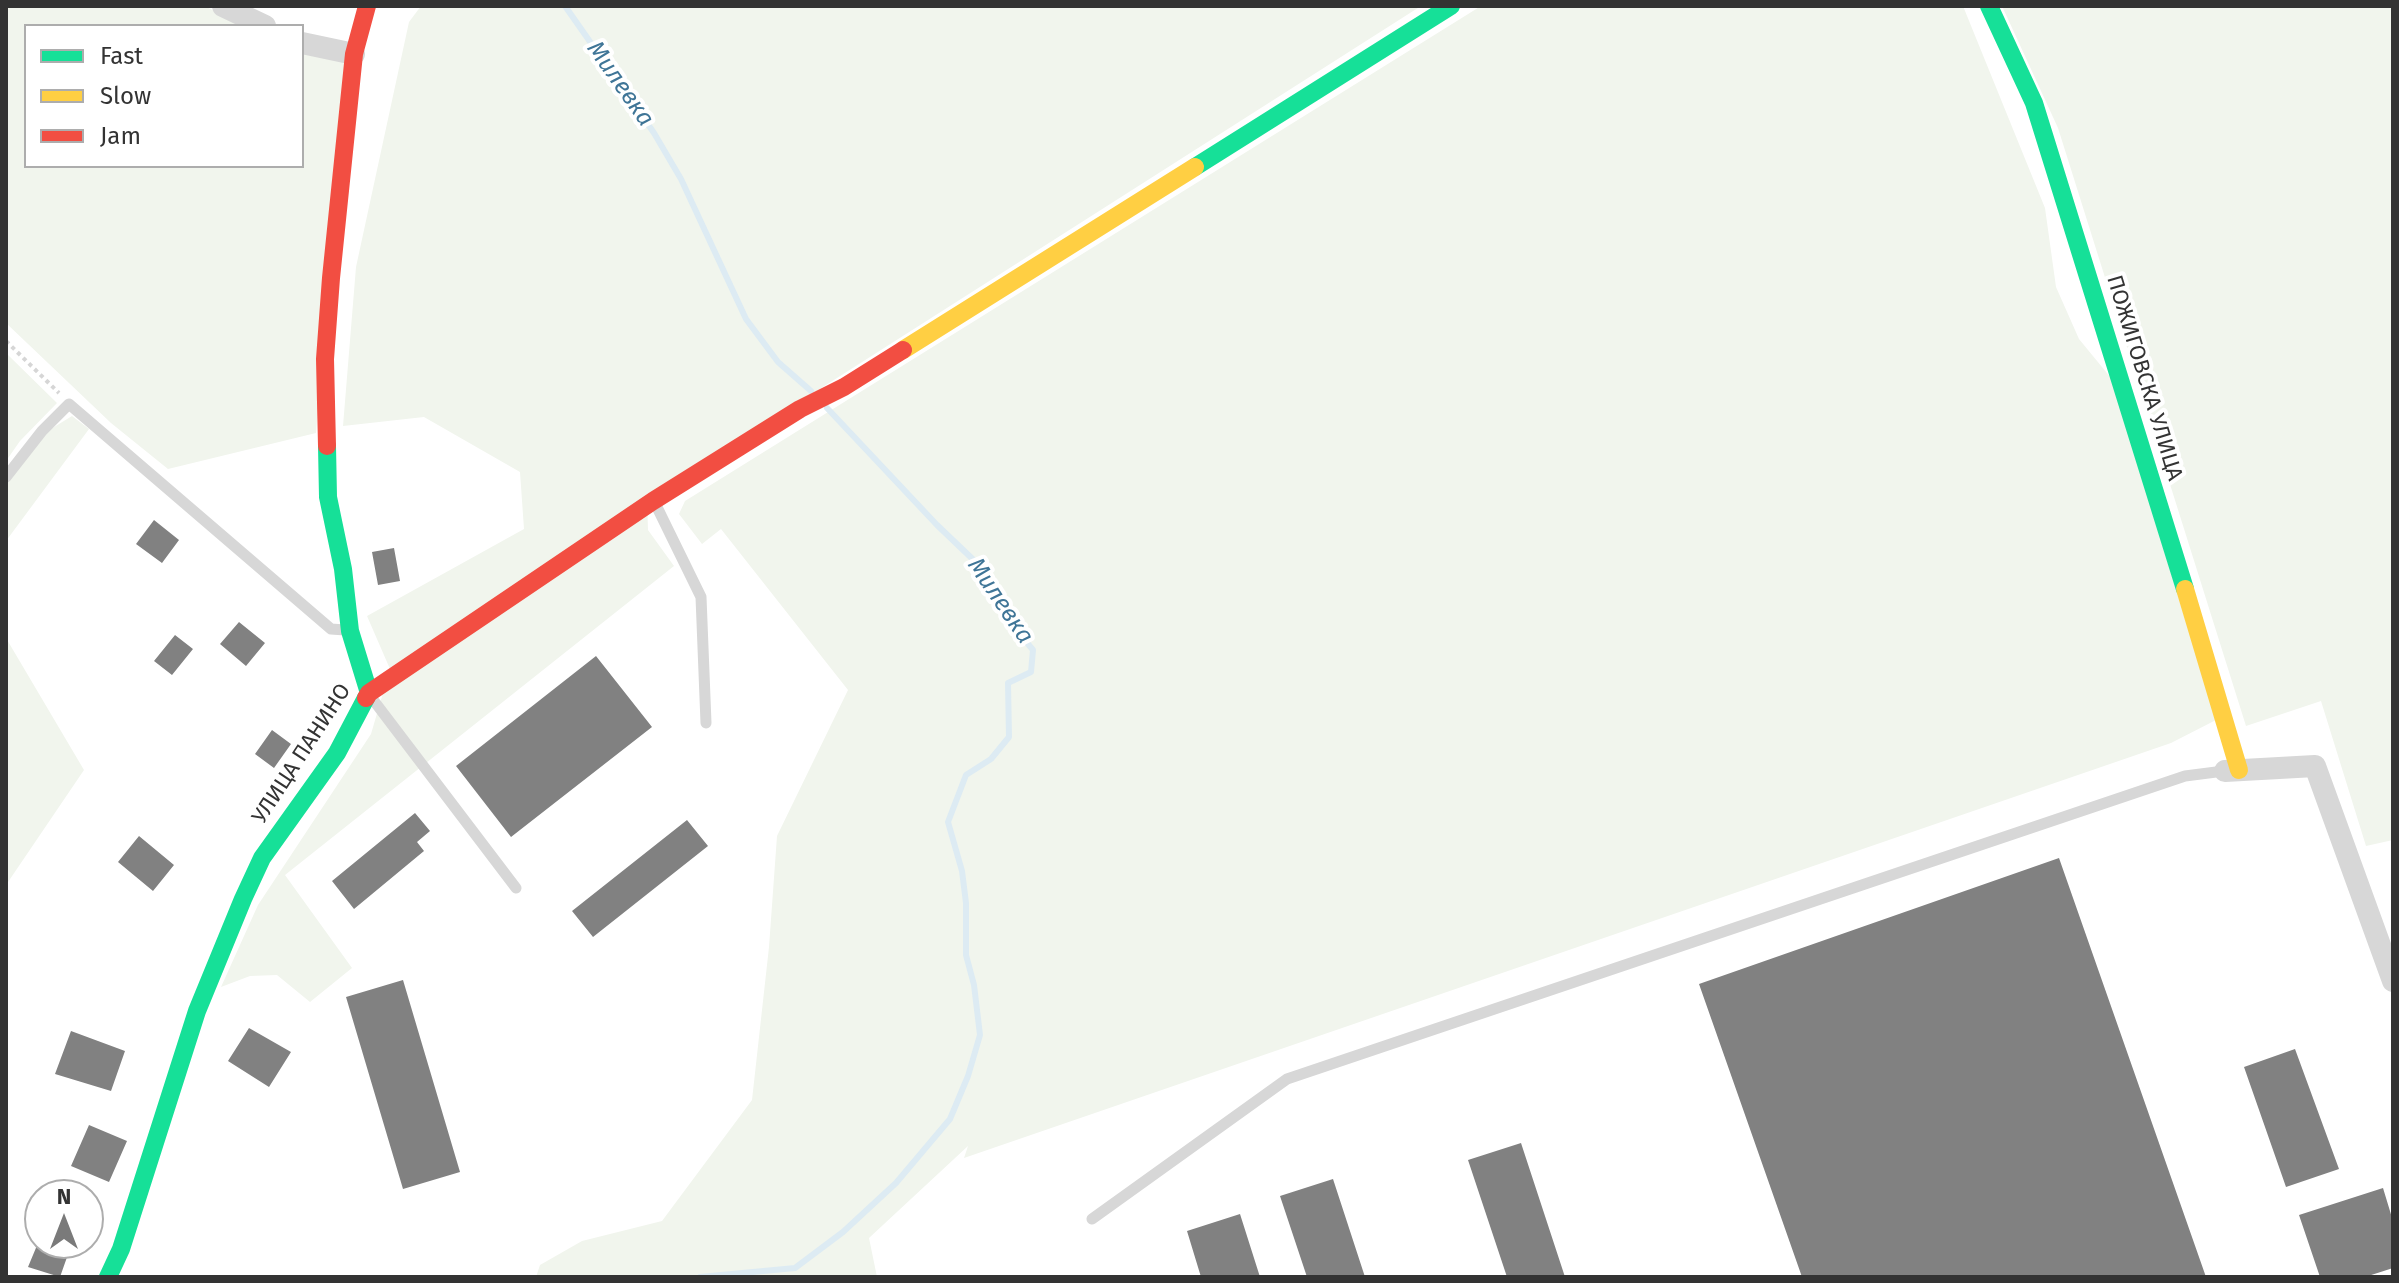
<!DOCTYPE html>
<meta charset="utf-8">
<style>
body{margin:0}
#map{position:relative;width:2399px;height:1283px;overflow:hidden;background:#fff;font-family:"Fira Sans",sans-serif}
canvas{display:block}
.frame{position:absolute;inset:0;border:8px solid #333;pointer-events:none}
.legend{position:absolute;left:24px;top:24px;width:280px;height:144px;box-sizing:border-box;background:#fff;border:2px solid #adadad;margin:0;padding:10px 14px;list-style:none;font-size:24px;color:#333}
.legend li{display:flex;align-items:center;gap:16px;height:40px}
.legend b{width:40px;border:2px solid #adadad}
.north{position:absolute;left:24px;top:1179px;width:80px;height:80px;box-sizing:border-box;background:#fff;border:2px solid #adadad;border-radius:50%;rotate:0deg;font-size:22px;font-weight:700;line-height:32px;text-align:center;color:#333}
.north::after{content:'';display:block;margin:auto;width:28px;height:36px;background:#7a7a7a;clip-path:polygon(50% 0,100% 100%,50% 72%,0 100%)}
</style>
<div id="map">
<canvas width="2399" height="1283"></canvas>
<div class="frame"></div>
<ul class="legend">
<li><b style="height:10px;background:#16e098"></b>Fast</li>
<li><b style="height:10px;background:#ffcf43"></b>Slow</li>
<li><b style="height:10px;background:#f24e42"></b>Jam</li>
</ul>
<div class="north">N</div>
</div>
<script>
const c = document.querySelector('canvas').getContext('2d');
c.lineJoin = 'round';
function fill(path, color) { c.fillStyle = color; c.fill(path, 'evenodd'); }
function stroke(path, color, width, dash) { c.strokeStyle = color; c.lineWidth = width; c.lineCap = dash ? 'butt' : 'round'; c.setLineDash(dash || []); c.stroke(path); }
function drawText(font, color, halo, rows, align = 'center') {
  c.font = font + ' "Fira Sans",sans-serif'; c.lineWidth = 8; c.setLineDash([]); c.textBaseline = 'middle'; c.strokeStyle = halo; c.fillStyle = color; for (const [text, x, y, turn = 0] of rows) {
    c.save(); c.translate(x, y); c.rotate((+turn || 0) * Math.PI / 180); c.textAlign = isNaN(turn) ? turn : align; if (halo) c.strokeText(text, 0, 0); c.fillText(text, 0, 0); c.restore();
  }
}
fill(new Path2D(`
 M6 6H204L248 26H26V166H302V47L346 59 316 433 168 469 111 423 6 323Z
 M421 6H1421L647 499 648 530 674 566 285 875 352 968 310 1002 277 975 250 976 221 987 258 905 371 734 390 669 367 616 524 529 520 472 424 417 343 426 356 267 409 22Z
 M1481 6H1963L2045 208 2056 287 2079 339 2111 378 2216 720 2171 743 964 1158 968 1146 869 1238 877 1277H536L540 1265 582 1241 662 1221 752 1100 769 947 777 836 848 690 721 529 702 544 679 514 685 501Z
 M2002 6H2393V840L2366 846 2321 701 2246 726 2058 128Z
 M6 353 57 403 20 441 6 461Z
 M72 416 89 429 6 541V484L46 432Z
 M6 638 84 770 6 885Z`), '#f1f5ed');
stroke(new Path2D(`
 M565 6 654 133 681 179 746 319 778 362 811 391
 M700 1277 795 1268 843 1232 896 1183 950 1119 968 1076 980 1035 974 985 966 955V903L962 871 948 822 966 775 991 759 1009 737 1008 683 1031 672 1033 650 1009 621 982 568 937 525 827 408`), '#ddebf3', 6);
fill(new Path2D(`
 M154 520 179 540 162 563 136 544Z
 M394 548 400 581 378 585 372 552Z
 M239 622 265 643 246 666 220 644Z
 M175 635 193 649 172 675 154 661Z
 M596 656 652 727 511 837 456 766Z
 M272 730 291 744 274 768 255 754Z
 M415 813 430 831 417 842 424 851 354 909 332 881Z
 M687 820 708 846 593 937 572 911Z
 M139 836 174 865 153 891 118 862Z
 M2059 858 2206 1277H1802L1699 984Z
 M403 980 460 1172 403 1189 346 997Z
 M249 1028 291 1052 269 1087 228 1061Z
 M71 1031 125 1051 111 1091 55 1074Z
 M2295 1049 2339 1169 2286 1187 2244 1067Z
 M89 1125 127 1141 109 1182 71 1166Z
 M1521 1143 1565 1277H1507L1468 1160Z
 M1333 1179 1365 1277H1307L1280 1196Z
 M2383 1188 2393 1221V1268L2365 1277H2320L2299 1215Z
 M1240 1214 1260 1277H1201L1187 1231Z
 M38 1243H72L60 1277 28 1267Z`), '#818181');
stroke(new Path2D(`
 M6 341 59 393`), '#d6d6d6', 4, [4, 4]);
stroke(new Path2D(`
 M6 477 42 431 69 404 331 629 345 630
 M654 501 701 597 706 723
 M371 697 516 888
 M1092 1219 1287 1079 2185 776 2224 771`), '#d7d7d7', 11);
stroke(new Path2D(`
 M223 6 265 26
 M302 43 354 54
 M2225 771 2315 766 2393 981`), '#d7d7d7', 22);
stroke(new Path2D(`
 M1989 6 2034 103 2185 589
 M1195 167 1451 6
 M327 446 328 497 343 569 350 631 369 693
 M108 1277 121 1249 197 1011 243 899 262 858 337 753 366 698`), '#16e098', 18);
stroke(new Path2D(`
 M903 350 1195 167
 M2185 589 2239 770`), '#ffcf43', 18);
stroke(new Path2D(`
 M327 446 325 359 331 278 354 54 367 6
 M366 698 369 693 653 501 800 409 844 387 903 350`), '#f24e42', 18);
drawText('22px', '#333', '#fff', [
 ["ПОЖИГОВСКА УЛИЦА",2144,378,73],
 ["УЛИЦА ПАНИНО",302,754,-57]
]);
drawText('italic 24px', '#3f7597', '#fff', [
 ["Милевка",620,84,55],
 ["Милевка",1000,601,56]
]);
</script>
